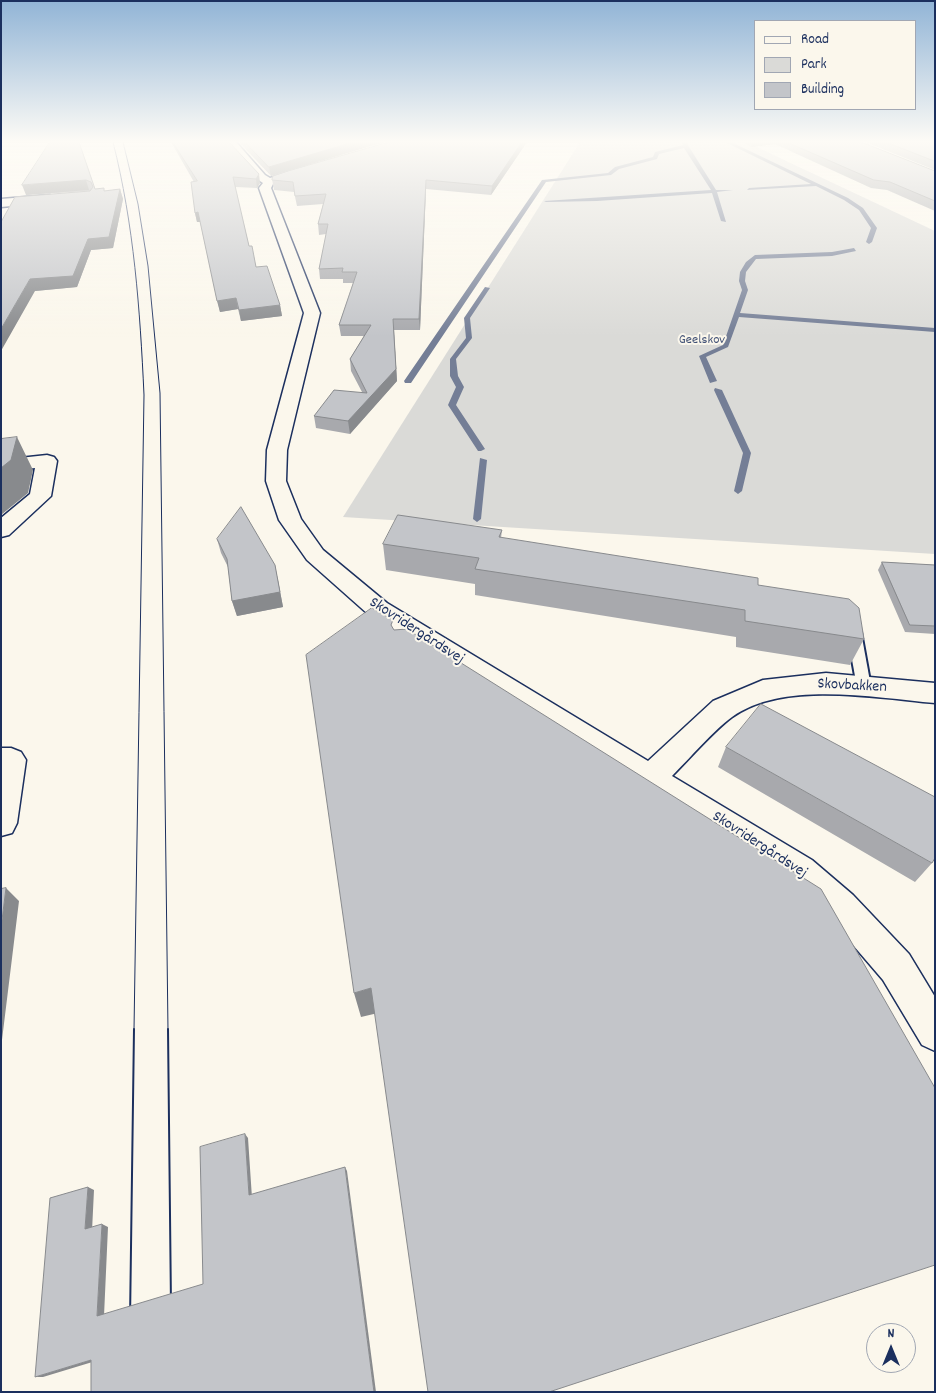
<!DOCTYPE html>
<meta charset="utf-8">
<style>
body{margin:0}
#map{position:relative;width:936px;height:1393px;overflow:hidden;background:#fbf7ec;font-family:Dekko,sans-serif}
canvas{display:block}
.frame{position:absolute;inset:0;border:2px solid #1b2f5e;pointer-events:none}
.legend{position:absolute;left:754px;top:20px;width:162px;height:90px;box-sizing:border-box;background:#fbf7ec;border:1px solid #a1a7b3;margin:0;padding:6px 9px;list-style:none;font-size:15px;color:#1b2f5e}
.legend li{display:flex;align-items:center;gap:10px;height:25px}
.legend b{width:25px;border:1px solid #a1a7b3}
.north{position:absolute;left:866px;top:1323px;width:50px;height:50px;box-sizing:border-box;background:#fbf7ec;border:1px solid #a1a7b3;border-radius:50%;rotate:0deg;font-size:14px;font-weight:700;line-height:20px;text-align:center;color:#1b2f5e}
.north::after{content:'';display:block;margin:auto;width:18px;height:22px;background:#1b2f5e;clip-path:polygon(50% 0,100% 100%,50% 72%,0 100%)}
</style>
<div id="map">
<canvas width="936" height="1393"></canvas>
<div class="frame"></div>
<ul class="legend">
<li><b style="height:6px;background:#fbf7ec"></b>Road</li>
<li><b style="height:14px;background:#dadad7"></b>Park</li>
<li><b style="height:14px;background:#c3c5c9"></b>Building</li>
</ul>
<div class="north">N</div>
</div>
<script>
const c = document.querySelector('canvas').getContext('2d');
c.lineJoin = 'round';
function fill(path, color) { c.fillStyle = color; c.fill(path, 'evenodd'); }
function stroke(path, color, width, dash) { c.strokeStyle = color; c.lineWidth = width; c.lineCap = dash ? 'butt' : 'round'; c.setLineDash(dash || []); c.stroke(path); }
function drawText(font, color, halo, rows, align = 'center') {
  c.font = font + ' Dekko,sans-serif'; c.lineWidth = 4; c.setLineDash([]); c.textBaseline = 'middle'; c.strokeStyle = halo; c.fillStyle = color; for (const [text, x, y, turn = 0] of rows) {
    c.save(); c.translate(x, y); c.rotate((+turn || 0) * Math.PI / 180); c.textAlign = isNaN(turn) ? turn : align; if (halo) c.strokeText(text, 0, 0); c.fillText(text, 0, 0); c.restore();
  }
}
fill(new Path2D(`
 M580 142H746L935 231V554L343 517Z`), '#dadad7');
fill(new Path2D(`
 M682 142H686L716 190H733L717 192 726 222 721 221 712 193 597 201 546 202 544 201 711 190 684 148 659 154 657 159 619 169 611 175 546 182 411 383H405L404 381 542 180 608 173 615 167 653 157 655 152 683 145Z
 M725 142H731L848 198 863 208 877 228 872 242 869 244 866 242 871 228 859 210 844 200 816 186 747 190 749 188 811 184Z
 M854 248 856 251 832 256 756 259 746 272 745 281 748 290 740 313 935 328V332L739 317 728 347 706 357 717 381 710 383 699 356 723 345 742 290 739 281 740 272 746 262 755 255 832 252Z
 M485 287 490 288 470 318 472 338 456 359 458 376 464 387 456 405 485 449 481 451H478L448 405 456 387 450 376V359L466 338 464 318Z
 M715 388 722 390 751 453 742 491 738 494 734 491 743 453 714 390Z
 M480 458 487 460 481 519 477 522 473 519Z`), '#747e96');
const service = new Path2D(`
 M854 627 859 629 861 632 871 687 869 691 864 693 859 691 857 687 847 632 849 629Z`);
const minor = new Path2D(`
 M225 142H236L265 175 270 178 307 167 313 170 311 172 273 184 271 188 320 313 287 450 286 481 301 519 323 550 387 603 648 761 713 701 763 680 826 673 935 683V703C876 698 783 680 732 717 713 731 690 758 672 776L812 860 853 895 909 954 935 997V1051L922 1045 883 980 829 917 788 882 369 615 307 560 279 520 266 481 267 450 304 313 259 188 263 183 257 179Z
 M50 195 56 199 54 202 1 207V199Z
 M47 455 54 457 57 461 51 496 9 535 1 537V518L30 494 35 468 1 472V460Z
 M1 748H11L21 752 26 760 17 823 12 833 1 836Z`);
stroke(service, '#1b2f5e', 4);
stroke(minor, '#1b2f5e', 3);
fill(service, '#fbf7ec');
fill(minor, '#fbf7ec');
stroke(new Path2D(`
 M113 142C134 225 140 309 144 395L134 1030
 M123 142 138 204 148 266 160 393 168 1030`), '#1b2f5e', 1);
stroke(new Path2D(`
 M168 1029 171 1307
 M130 1320 134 1029`), '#1b2f5e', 2);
fill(new Path2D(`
 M79 142 95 189 105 191 120 189 123 199 113 248 91 250 77 287 35 291 90 191 26 195Z
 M171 142H229L260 183 257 188 235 187 249 246 256 267 280 305 282 316 241 321 238 309 220 312 200 222H197L195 213 194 182Z
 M239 142H384L271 176Z
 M389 142H527L491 195 426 189 420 330H394L397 381 350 434 316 428 314 416 362 392 351 371 350 359 364 336H341L339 325 353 283H343V279H320L319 269 326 234 319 235 318 224 323 204 297 206 294 192 274 190 272 179Z
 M742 142H861L935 171V211L887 190 871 188 775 144 751 147Z
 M865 142H935V170Z
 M502 530 501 538 758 585 864 639 850 665 736 647V637L475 595V584L386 570 383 544Z
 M217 539 278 580 283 607 237 616 232 601 228 567 221 553Z
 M882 562 935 565V634L905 632 878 570Z
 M726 747 932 863 915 882 718 767Z`), '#a8a9ad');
fill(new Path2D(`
 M354 142H384L271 176 269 167Z
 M522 142H527L491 195 492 186Z
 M752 142H776L775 144 751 147Z
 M259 174 260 183 257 188 256 179Z
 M86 180 89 190 26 195 22 185Z
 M426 180V189L420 330 419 319Z
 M120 189 123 199 113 248 91 250 77 287 35 291 1 351V329L30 279 88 239Z
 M198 212 201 222H197L195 213Z
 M236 298 238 309 220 312 217 301Z
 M280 305 282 316 241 321 239 310Z
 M393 319 397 381 350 434 348 421 396 369Z
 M17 437 33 470 28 493 1 515V468Z
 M275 565 283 607 237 616 232 601Z
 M6 888 19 901 1 1048V928Z
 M371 988 378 1013 361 1017 354 993Z
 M245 1134 248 1138 252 1198 249 1195Z
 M345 1167 347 1171 376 1392H374Z
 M88 1187 94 1190 92 1231 85 1229Z
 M102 1224 108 1227 104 1316H97Z
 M91 1360H99L43 1377H35Z`), '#888a8d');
const building = new Path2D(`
 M50 142H79L95 189 104 188V191L120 189 109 237 88 239 73 276 30 279 1 329V222L15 197 90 191 93 187 91 182 86 180 22 185Z
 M173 142H229L259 174 256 179 233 177 249 246H252L256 267 267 266 280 305 239 310 236 298 217 301 198 212 195 213 191 182 197 181Z
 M245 142H354L269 167Z
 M389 142H522L492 186 426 180 419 319H393L396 369 348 421 314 416 334 390 367 393 350 359 371 325H339L357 272H342L343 268 319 269 328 224H318L326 194 295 196 293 182 272 180V179L273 176 288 171Z
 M787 142H861L935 171V201L890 182 874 180Z
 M886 142H935V161Z
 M17 437 11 460 1 468V439Z
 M241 507 275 565 280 592 232 601 227 559 217 539Z
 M398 515 502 530 499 537 758 578V585L849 599 859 608 864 639 745 621V610L475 569 479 558 383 544Z
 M882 562 935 565V626L910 625Z
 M372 608 393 620 391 625 394 630 407 629 821 889 935 1088V1265L549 1392H428L371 988 354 993 306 655Z
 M761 704 935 797V858L932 863 726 747Z
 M6 888 1 928V889Z
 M245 1134 249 1195 345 1167 374 1392H91V1360L35 1377 50 1198 88 1187 85 1229 102 1224 97 1316 203 1284 200 1147Z`);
fill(building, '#c3c5c9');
stroke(building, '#888a8d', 1);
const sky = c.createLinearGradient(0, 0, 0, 337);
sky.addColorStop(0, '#91b4d6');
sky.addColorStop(0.42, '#fdfbf6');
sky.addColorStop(1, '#fdfbf600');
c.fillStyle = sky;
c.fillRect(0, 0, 936, 337);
drawText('14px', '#415176', '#fbf7ec', [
 ["Geelskov",702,341]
]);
drawText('16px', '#1b2f5e', '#fbf7ec', [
 ["Skovridergårdsvej",416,632,33],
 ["Skovbakken",852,687,3],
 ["Skovridergårdsvej",759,846,33]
]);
</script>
